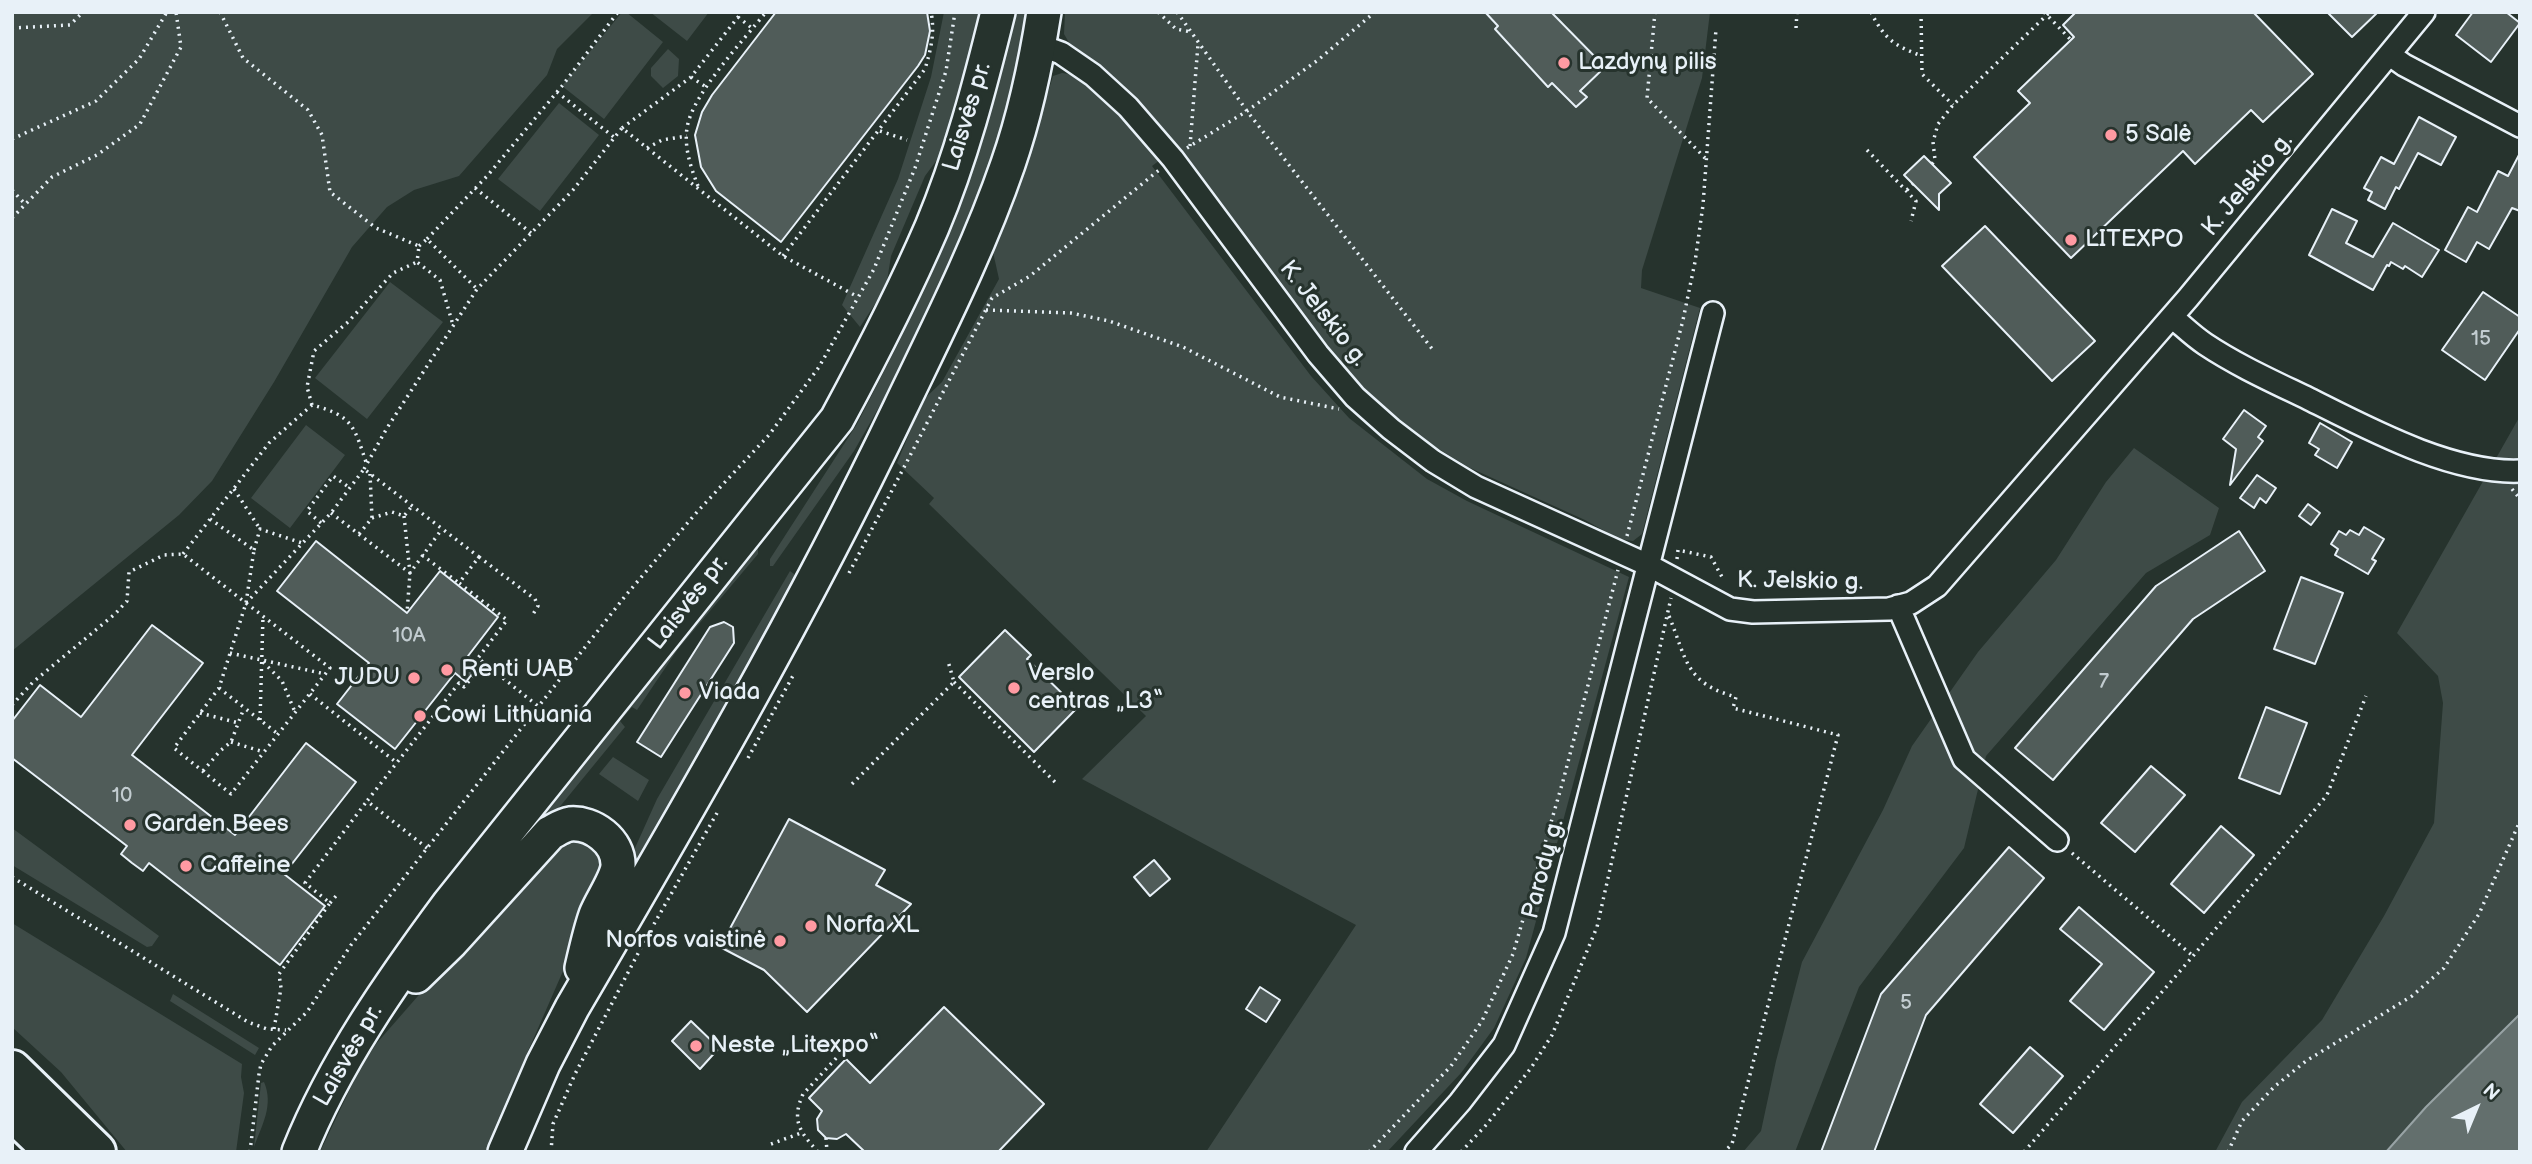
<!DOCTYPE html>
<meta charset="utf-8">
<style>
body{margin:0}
#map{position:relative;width:2532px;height:1164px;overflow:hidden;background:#26332d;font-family:"Balsamiq Sans",sans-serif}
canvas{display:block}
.frame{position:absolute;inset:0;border:14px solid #e8f1f8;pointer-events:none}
.north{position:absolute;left:2441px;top:1073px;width:70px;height:70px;-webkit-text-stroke:5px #26332d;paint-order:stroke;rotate:43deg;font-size:19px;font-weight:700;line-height:28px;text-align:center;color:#e8f1f8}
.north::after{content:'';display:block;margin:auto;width:24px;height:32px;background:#e8f1f8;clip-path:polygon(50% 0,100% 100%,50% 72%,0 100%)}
</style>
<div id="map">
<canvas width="2532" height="1164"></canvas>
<div class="frame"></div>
<div class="north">N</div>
</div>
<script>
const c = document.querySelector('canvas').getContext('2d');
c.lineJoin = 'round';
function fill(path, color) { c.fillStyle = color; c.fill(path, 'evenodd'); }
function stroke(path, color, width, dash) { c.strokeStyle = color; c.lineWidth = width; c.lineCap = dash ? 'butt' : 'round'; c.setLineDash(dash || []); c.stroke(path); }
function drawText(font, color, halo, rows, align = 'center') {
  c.font = font + ' "Balsamiq Sans",sans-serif'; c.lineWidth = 6; c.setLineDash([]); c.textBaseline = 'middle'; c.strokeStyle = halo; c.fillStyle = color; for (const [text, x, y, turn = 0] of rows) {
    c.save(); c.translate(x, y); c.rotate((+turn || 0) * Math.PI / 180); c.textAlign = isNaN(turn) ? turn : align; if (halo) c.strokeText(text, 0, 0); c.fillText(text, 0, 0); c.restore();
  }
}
fill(new Path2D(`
 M12 12H594L557 49 547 75 459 176 414 190 387 207 352 247 274 382 212 481 179 515 12 651Z
 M622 12H626L663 42 604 119 562 86Z
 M650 12H709L687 41Z
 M944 12H982L948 145 925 176 891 256 886 287 860 327 842 305 898 179 931 77Z
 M1007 12H1030L1013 84 986 183 915 344 854 451 773 566H770V559L857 424 899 342 920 291Z
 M1065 12H1710L1702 78 1642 270 1641 288 1700 308 1642 534 1633 541 1619 539 1585 520 1468 467 1408 430 1372 398 1337 360 1155 119 1122 86 1071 46 1064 34Z
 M668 49 679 59 678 76 663 88 651 76V68Z
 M1062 73C1098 76 1138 132 1160 160L1152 166 1311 376 1349 418 1427 479 1467 501 1629 577 1526 958 1494 1028 1461 1073 1387 1152H1206L1356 925 1082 779 1146 716 929 504 934 498 897 463 923 400 942 382 999 279 993 252 1027 162 1053 76Z
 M559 103 599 135 540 211 498 179Z
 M390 282 443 322 367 419 315 378Z
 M2520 416V1014L2426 1107 2386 1152H2215L2242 1102 2322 1020 2384 916 2434 823 2443 703 2438 676 2397 633Z
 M306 425 345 455 290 528 251 498Z
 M2134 448 2219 508 2210 535 2146 573 1986 756 1964 848 1859 987 1795 1152H1743L1761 1131 1776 1061 1802 962 1883 810 1912 746 1978 652 2056 560 2106 482Z
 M758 544V554L678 649 637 710 632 707 620 721 625 727 544 826 487 874Z
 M790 571 794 574V579L607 920 604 917 657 799Z
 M613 757 649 780 638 801 599 774Z
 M12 828 159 936 152 946 147 947 12 865Z
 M561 837 595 841 605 875 494 1129 487 1152H320L359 1070 376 1044 551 844Z
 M12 923 242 1064 241 1077 244 1093 236 1152H127L61 1072 12 1027Z
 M173 994 259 1048 255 1055 170 1001Z
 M264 1082C274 1105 262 1125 254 1147L261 1083Z`), '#3e4b47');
const water = new Path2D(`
 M2520 1014V1152H2386L2426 1107Z`);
fill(water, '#636f6d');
stroke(water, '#98a3a5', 2);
const building = new Path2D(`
 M776 12H927L930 31 925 55 918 66 781 242 716 191 701 167 695 135 702 112 712 95Z
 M1485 12H1551L1605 67 1580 91 1587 97 1576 107 1552 83 1548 87 1495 29 1498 26Z
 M2076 12H2253L2313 74 2263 122 2251 110 2195 164 2183 151 2071 258 1974 157 2030 103 2018 91 2074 37 2063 25Z
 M2327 12H2378L2352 37Z
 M2473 12H2506L2520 23 2491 62 2456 35Z
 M2419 117 2456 137 2441 165 2418 153 2399 189 2396 187 2385 209 2368 200 2372 192 2364 188 2381 157 2394 164Z
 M2520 153V211L2512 208 2489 249 2477 242 2466 262 2445 250 2468 207 2477 212 2498 171 2508 176Z
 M1924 156 1951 183 1939 194V210L1904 175Z
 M2332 209 2357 221 2346 243 2373 257 2393 223 2439 250 2422 277 2405 266 2403 269 2391 262 2389 266 2387 265 2373 290 2309 255Z
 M1985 226 2095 341 2052 381 1942 266Z
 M2483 292 2520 317V329L2485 380 2442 350Z
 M2244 410 2266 426 2258 437 2263 441 2230 485 2236 449 2223 439Z
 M2320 423 2352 442 2337 468 2315 455 2319 449 2309 443Z
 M2257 475 2276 488 2266 503 2260 498 2254 508 2240 498Z
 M2308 504 2320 513 2311 525 2299 516Z
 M2364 527 2384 539 2372 559 2376 561 2368 574 2335 555 2338 549 2331 544 2339 531 2346 535 2350 530 2359 535Z
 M2239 531 2265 571 2193 619 2053 780 2015 748 2156 586Z
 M316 541 407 613 440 571 498 617 468 656 479 665 466 682 455 673 395 749 337 704 369 663 277 591Z
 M2301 577 2343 593 2315 664 2274 649Z
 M724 622 733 627 734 643 661 757 637 742 710 627Z
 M152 625 203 663 132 755 235 835 306 743 356 782 284 874 325 906 280 965 149 863 143 871 132 863 121 854 127 846 12 758V721L40 685 81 717Z
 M1005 630 1031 655 1027 659 1077 708 1034 752 959 677Z
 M2266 707 2307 723 2280 794 2239 778Z
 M2151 766 2185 795 2135 852 2101 823Z
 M789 819 885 870 876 885 911 904 807 1012 764 970 720 947Z
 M2221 826 2254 855 2204 913 2171 884Z
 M2009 847 2044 878 1926 1015 1874 1152H1821L1881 994Z
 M1154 860 1170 879 1150 896 1134 877Z
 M2079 907 2154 972 2104 1030 2070 1001 2102 964 2060 929Z
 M1260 987 1280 1000 1266 1022 1246 1009Z
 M944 1007 1044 1104 998 1152H865L846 1134 837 1139 826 1138 818 1130 817 1119 822 1111 809 1098 846 1059 870 1083Z
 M691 1021 719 1048 700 1069 672 1041Z
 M2030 1047 2063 1076 2013 1133 1980 1104Z`);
fill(building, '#505c59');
stroke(building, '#e8f1f8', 2);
const street = new Path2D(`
 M1039 45 1061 53 1093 75 1128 107 1173 159 1318 354 1355 397 1391 429 1433 461 1476 487 1648 565 1730 609 1753 612 1889 609 1911 603 1937 586 2188 298 2424 12
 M2390 55 2404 65 2520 126
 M2172 317C2183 326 2193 336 2205 344 2238 366 2274 382 2309 399 2369 429 2452 474 2520 471
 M1898 606 1964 759 2057 840
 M1416 1152 1460 1102 1504 1045 1554 933 1713 313`);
const primary = new Path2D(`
 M416 976 451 942 550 833C556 830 563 825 570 824 592 822 619 841 618 866 617 879 601 902 596 915 590 932 586 951 582 968
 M299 1152C335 1062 392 981 449 904L837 419C871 356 904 292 932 227 961 158 980 85 998 12
 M505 1152 543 1064 572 1008C687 811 802 613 900 408 939 327 979 248 1008 164 1025 115 1036 63 1044 12`);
const highway = new Path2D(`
 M12 1070 96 1152
 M12 1111 55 1152`);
stroke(street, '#e8f1f8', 26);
stroke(primary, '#e8f1f8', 38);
stroke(highway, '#e8f1f8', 44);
stroke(new Path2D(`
 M220 12 243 58 308 110 322 135 330 192 376 228 419 246 417 262 440 280 453 325
 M1158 12 1176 29 1191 32
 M1177 12 1247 111 1433 350
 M1655 12 1647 98 1705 158
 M1871 12C1884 39 1895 46 1922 56
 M1921 12 1922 74 1953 105
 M2044 12 2071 40
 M738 17 753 29
 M12 28 70 25 83 12
 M1796 28 1797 12
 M691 77 706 87
 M557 92 615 138
 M622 128 691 77 742 12
 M880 131 907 140
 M12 139 96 101 139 59 167 12
 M1190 146 1198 44
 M647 148 662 140 687 136
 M1187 148 1247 111 1318 60 1375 12
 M1867 150 1916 201 1911 221
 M1932 164 1935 160 1933 142 1938 124 1953 105 2050 12
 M698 186C691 168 684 148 687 128 692 94 744 40 766 12
 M475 188 531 233
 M12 190 25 204
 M1907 190 1913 184
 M12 218 52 177 97 155 140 124 181 47 176 12
 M427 239 488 175 562 86 618 12
 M419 246 427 239 477 289
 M783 256 925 69C931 49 935 33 931 12
 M986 310 1071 313 1109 321 1183 347 1280 397 1339 409
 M312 405 307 387 314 351 348 322 393 273 417 262
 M364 469 387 428 477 289 573 190 622 128 783 256 858 297
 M234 489 260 529
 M2512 489 2520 499
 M331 513 410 573 442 529
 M404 516 410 573 407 613
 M372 518 392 512 404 516 412 506
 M210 519 254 550 246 603 219 688 174 748 231 794 330 668 246 603
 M321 523 307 511 333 476 350 488
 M359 534 372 518 370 474
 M1627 536 1683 320 1695 262 1703 205 1716 29
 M254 550 260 529 302 543
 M183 554 269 443 312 405C354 416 354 427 367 465
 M422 555 459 583
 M479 557 535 599 538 606 532 616
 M1677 559 1678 550 1711 557 1722 577
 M849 573 992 298 1030 276 1159 170
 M1669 616C1687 660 1685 683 1736 697L1733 708 1838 735 1732 1144 1724 1152
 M230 653 325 674
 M263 662 282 681 295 712
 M954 682 1056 783
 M219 688 278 734
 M310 694 397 763
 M12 705 33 682 115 614 127 601 129 572 164 555 183 554 246 603 331 513 364 469 479 557 459 583 507 620 478 658 539 707
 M200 713 239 723
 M260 720 263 616
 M231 742 264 752
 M748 758 795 672
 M203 771 220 751 231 742 244 708
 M852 784 954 682 948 661
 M427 848 367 801 459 683 464 687 484 663
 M2072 853 2193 956
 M12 877 248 1022 267 1029 286 1030
 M330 903 336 896
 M274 1029 281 988 279 974 330 903 305 883 367 801
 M826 1138 827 1152
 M771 1144 801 1133
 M250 1152 259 1074 261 1064 272 1046 307 1012 351 945 626 595 697 512 769 435 819 367 874 269 915 168 946 71 955 12
 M551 1152 553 1124 575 1074 645 940 717 813
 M818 1152C800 1132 791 1121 803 1094L853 1040
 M1369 1152 1451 1066 1482 1021 1513 954 1563 781 1618 570
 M1461 1152 1487 1124 1531 1068 1552 1035 1597 927 1671 598
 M2024 1152 2193 956 2327 795 2366 696
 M2228 1152 2242 1121 2274 1087 2306 1061 2412 996 2444 968 2479 914 2520 821`), '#e8f1f8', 3.5, [2, 5]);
stroke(street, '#26332d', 21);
stroke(primary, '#26332d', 33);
stroke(highway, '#26332d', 38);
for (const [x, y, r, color] of [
 [1564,63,7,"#ff9aa2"],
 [2111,135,7,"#ff9aa2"],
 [2071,240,7,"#ff9aa2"],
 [447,670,7,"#ff9aa2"],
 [414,678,7,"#ff9aa2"],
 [1014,688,7,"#ff9aa2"],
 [685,693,7,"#ff9aa2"],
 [420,716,7,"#ff9aa2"],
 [130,825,7,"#ff9aa2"],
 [186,866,7,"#ff9aa2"],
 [811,926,7,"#ff9aa2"],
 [780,941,7,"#ff9aa2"],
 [696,1046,7,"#ff9aa2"]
]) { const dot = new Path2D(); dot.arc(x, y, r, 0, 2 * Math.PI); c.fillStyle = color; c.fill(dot); stroke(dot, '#26332d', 2.5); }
drawText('21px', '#c2ccd0', null, [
 ["15",2481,340],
 ["10A",409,637],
 ["7",2104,683],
 ["10",122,797],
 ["5",1906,1004]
]);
drawText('24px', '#e8f1f8', '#26332d', [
 ["Lazdynų pilis",1578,63],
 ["5 Salė",2125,135],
 ["LITEXPO",2085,240],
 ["Renti UAB",461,670],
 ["Verslo",1028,674],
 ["centras „L3“",1028,702],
 ["JUDU",400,678,"right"],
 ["Viada",699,693],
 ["Cowi Lithuania",434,716],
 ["Garden Bees",144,825],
 ["Caffeine",200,866],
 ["Norfa XL",825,926],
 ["Norfos vaistinė",766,941,"right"],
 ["Neste „Litexpo“",710,1046]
], 'left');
drawText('24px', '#e8f1f8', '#26332d', [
 ["Laisvės pr.",968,117,-73],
 ["K. Jelskio g.",2248,185,-50],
 ["K. Jelskio g.",1323,314,52],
 ["K. Jelskio g.",1800,582,1],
 ["Laisvės pr.",689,603,-52],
 ["Parodų g.",1544,869,-75],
 ["Laisvės pr.",349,1056,-60]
]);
</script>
